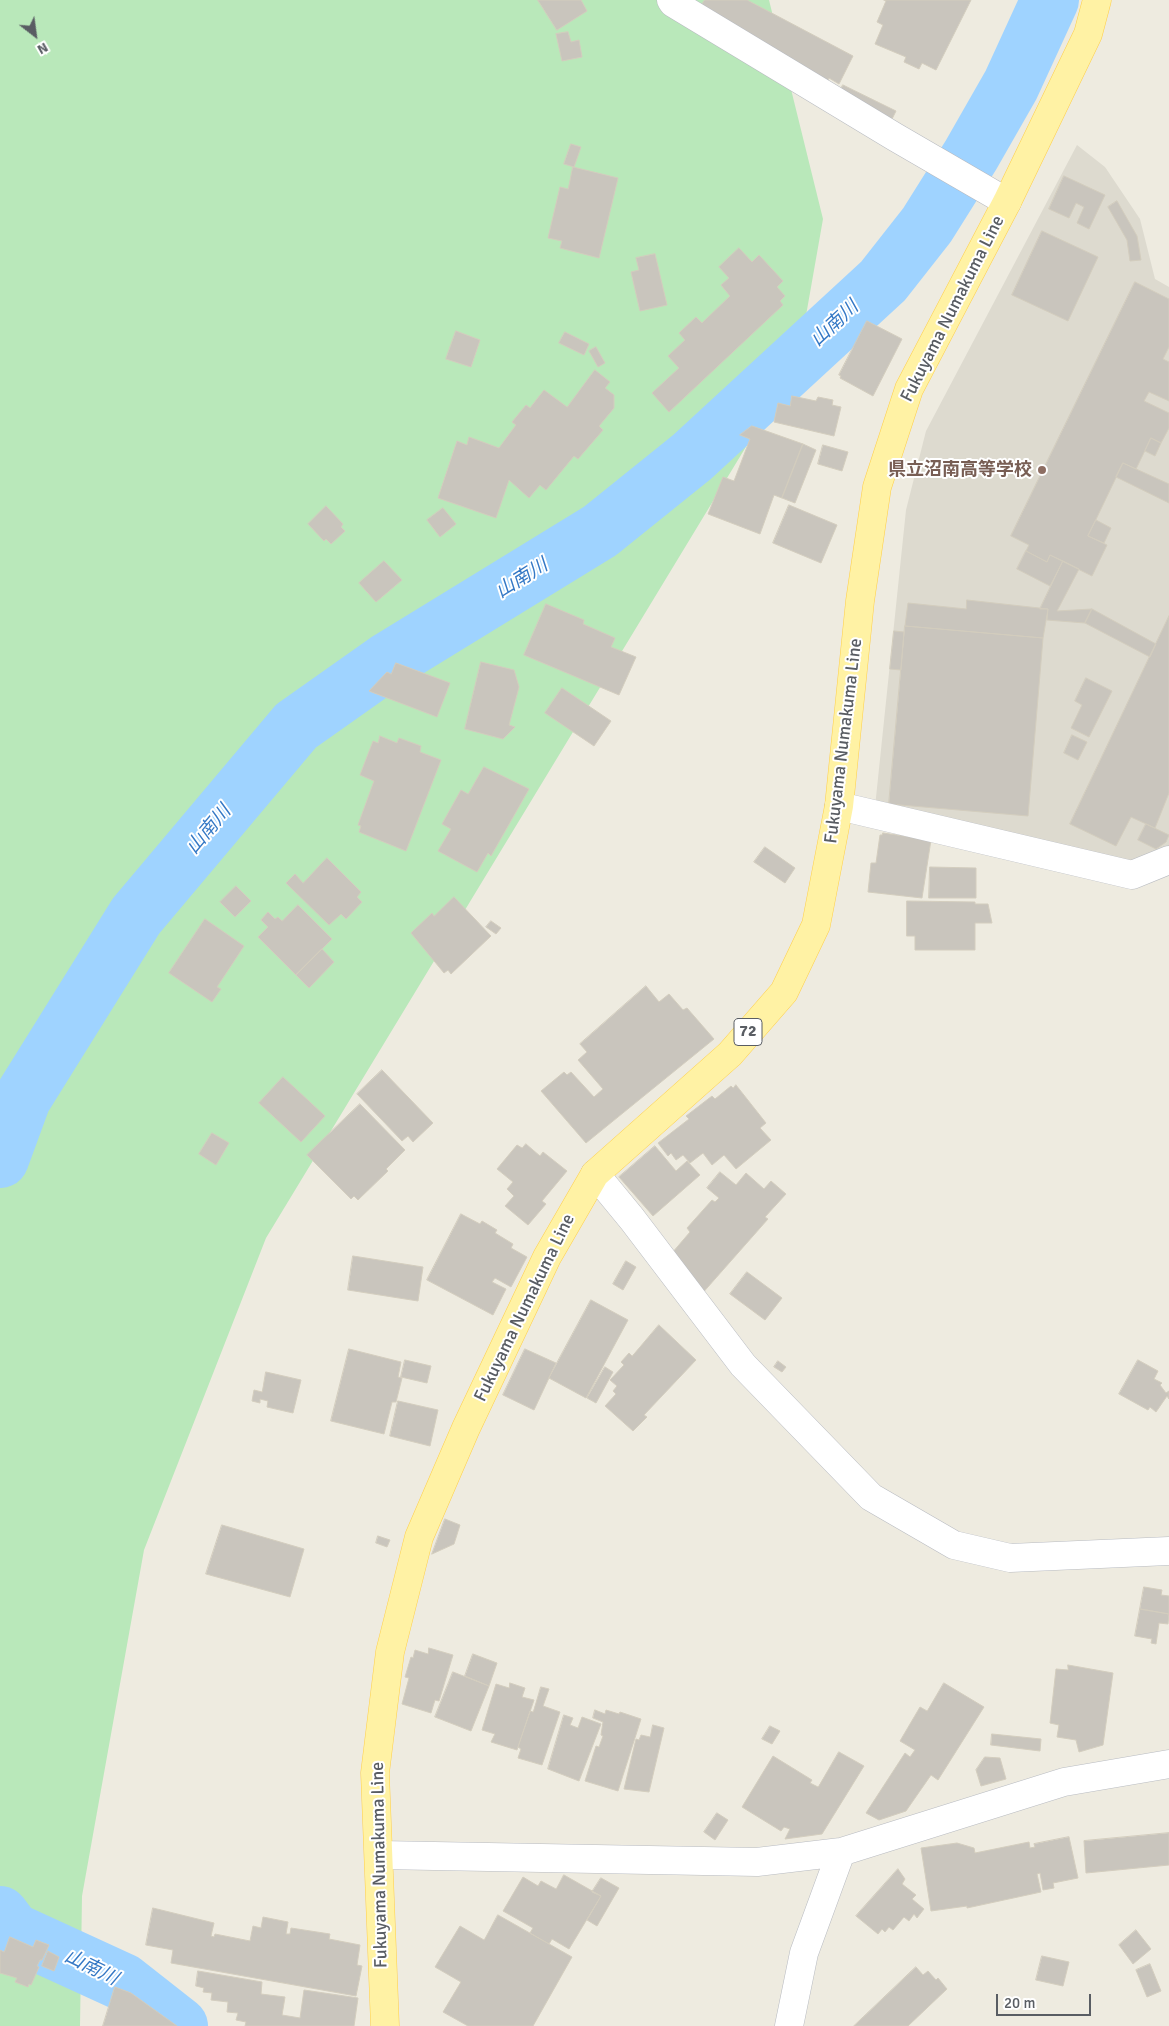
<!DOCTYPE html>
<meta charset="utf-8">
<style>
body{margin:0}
#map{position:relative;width:1169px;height:2026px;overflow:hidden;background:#eeebe0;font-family:Signika,sans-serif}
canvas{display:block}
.north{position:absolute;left:10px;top:10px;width:50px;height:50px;-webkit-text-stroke:4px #fff;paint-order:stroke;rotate:150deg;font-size:14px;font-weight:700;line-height:20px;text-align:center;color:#595d63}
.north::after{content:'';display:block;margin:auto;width:18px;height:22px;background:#595d63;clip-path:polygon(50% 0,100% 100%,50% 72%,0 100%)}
.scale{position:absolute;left:996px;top:1994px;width:95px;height:22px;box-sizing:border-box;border:2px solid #595d63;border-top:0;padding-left:6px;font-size:15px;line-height:18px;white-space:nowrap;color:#595d63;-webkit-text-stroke:4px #fff;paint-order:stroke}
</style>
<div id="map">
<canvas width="1169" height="2026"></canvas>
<div class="north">N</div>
<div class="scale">20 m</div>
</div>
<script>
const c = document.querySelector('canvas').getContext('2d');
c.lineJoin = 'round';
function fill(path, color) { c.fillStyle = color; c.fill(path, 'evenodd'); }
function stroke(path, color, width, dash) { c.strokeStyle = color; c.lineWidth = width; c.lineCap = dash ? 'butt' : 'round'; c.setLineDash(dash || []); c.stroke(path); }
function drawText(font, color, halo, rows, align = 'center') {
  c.font = font + ' Signika,"Noto Sans JP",sans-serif'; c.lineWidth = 4; c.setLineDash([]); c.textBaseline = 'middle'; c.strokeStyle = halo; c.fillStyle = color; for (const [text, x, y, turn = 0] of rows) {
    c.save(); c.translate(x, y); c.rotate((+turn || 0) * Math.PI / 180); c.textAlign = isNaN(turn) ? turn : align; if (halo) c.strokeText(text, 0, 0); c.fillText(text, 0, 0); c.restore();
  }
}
fill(new Path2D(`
 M1077 145 1105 167 1140 219 1155 279 1169 287V846L1166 850 1144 865 875 807 906 510 926 431Z`), '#dddacf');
fill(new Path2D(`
 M0 0H769L823 219 798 361 266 1238 144 1550 82 1896 80 2026H0Z`), '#b9e8ba');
stroke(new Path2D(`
 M0 1159 22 1099 136 916 296 726 388 661 600 531 692 457 883 281 927 225 971 155 1011 85 1050 0
 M0 1915 12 1931 123 1982 179 2026`), '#9fd3ff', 58);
const building = new Path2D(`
 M538 0H581L587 11 557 30Z
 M705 0H747L853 56 839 84 829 78 823 91 694 15Z
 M884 0H971L936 70 922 63 919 69 904 62 906 57 875 44 883 25 877 22 886 1Z
 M568 32 571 42 579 40 582 57 562 61 556 34Z
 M843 85 896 111 890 123 837 96Z
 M571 144 581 147 574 167 564 164Z
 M573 167 618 178 599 258 560 248 562 241 548 238 560 187 568 189Z
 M1064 176 1105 195 1089 229 1077 223 1084 207 1076 203 1069 218 1049 209Z
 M1117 201 1137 236 1141 260 1130 261 1127 240 1108 207Z
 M1042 231 1098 257 1068 321 1012 295Z
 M739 248 752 262 759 255 783 281 777 287 785 296 780 301 783 305 669 412 652 393 679 368 668 356 685 340 679 333 696 317 702 323 730 296 721 285 729 278 719 267Z
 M655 254 667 305 640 311 631 272 639 270 636 258Z
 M1135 282 1169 299V347L1163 359 1169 362V401L1149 392 1144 401 1169 413V428L1161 443 1151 438 1136 469 1123 463 1088 536 1107 545 1092 576 1050 555 1047 562 1026 551 1029 545 1011 536Z
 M867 321 902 339 873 396 840 378 841 376 839 375Z
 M456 331 480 340 471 367 446 359Z
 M565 332 589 344 584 355 559 343Z
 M596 347 605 363 598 367 589 351Z
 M595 370 610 382 605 388 614 395V408L599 426 603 430 578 459 574 456 546 490 540 485 529 498 509 480 496 518 438 498 457 441 467 445 469 437 499 448 516 425 512 422 526 405 530 408 544 390 567 407Z
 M792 396 816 401 818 397 833 400 832 405 841 407 834 436 774 422 778 403 790 406Z
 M752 426 803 444 782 498 774 495 760 534 708 514 723 477 734 481 750 439 740 435Z
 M1151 438 1161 443 1155 456 1145 451Z
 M803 444 816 450 795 503 782 498Z
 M823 445 848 452 842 471 818 464Z
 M1123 463 1169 484V503L1116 477Z
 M789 505 837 525 821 563 773 543Z
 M326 506 343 524 341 527 345 531 331 544 326 539 324 541 308 524Z
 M443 508 456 524 440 537 427 520Z
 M1096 520 1111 528 1104 543 1088 536Z
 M1026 551 1047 562 1050 555 1063 561 1050 586 1017 569Z
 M384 561 402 580 376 602 359 583Z
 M1063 561 1079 569 1057 611 1092 609 1085 623 1047 620 1048 609H1040Z
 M967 600 1048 609 1043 638 905 626 908 603 966 609Z
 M546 604 584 620 583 624 615 638 611 647 636 657 619 695 524 655Z
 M1092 609 1156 644 1150 657 1085 623Z
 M1169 616V793L1155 828 1131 817 1116 846 1070 824Z
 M905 626 1043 638 1028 816 889 804Z
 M894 631 904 632 901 670 890 669Z
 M481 662 514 670 519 687 509 725 515 727 503 739 465 729Z
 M396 663 450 683 437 717 369 691 387 672 391 674Z
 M1086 678 1112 691 1089 737 1071 728 1082 705 1075 701Z
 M562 688 611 721 594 746 545 713Z
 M1072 735 1087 742 1078 760 1064 753Z
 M380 736 397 743 399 738 421 746 420 752 441 760 406 851 359 832 361 826 358 825 374 781 360 775 373 741 378 743Z
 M484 767 529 789 491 856 488 853 477 872 438 851 451 829 442 824 461 790 468 794Z
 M1146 824 1169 835 1166 842 1156 849 1138 840Z
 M883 833 931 840 922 898 868 892 871 863H876L880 835H882Z
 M765 847 795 868 785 883 754 862Z
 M327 858 361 892 357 897 362 902 346 919 341 914 329 925 286 883 295 874 303 883Z
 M930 867 976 868V898H929Z
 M236 886 251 901 235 917 220 902Z
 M454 897 491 936 451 974 448 970 444 973 411 933 432 913 434 916Z
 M907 901 975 902V904H988L992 923H975V950H915V936H907Z
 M298 905 332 939 296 975 258 937 268 927 261 920 268 912 275 919 278 917 282 921Z
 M205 919 244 946 217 987 221 989 212 1002 169 973Z
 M491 921 501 928 496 934 486 927Z
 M322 949 334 962 309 988 296 975Z
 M646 986 659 1002 669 994 683 1010 687 1008 714 1039 586 1143 541 1091 564 1072 567 1075 571 1072 594 1097 603 1089 578 1060 587 1052 580 1044Z
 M382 1070 433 1123 413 1142 408 1136 402 1141 357 1094Z
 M283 1077 325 1116 301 1142 259 1103Z
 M736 1085 766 1123 760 1128 771 1140 736 1169 724 1155 712 1165 703 1153 690 1163 683 1155 676 1160 671 1153 668 1156 658 1143 689 1119 686 1116 712 1096 715 1099 731 1086 733 1088Z
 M360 1104 405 1150 386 1169 388 1171 358 1200 354 1196 351 1199 307 1155Z
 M212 1133 229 1143 216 1165 199 1154Z
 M526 1144 540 1156 543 1152 567 1171 542 1201 546 1204 528 1225 505 1206 514 1196 507 1189 513 1182 497 1169 517 1145 522 1148Z
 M655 1146 676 1171 687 1161 700 1175 653 1216 619 1177Z
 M720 1172 736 1185 746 1173 764 1189 771 1181 786 1194 765 1217 768 1219 700 1296 672 1253 690 1232 687 1228 712 1200 715 1202 719 1198 707 1188Z
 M461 1214 480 1224 482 1221 497 1230 495 1233 513 1244 511 1248 527 1257 511 1287 495 1278 492 1282 506 1289 493 1315 427 1280Z
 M353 1256 423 1267 418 1301 348 1290Z
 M626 1261 636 1267 623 1290 613 1284Z
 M747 1272 782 1298 765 1320 730 1294Z
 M591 1300 628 1320 586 1398 549 1378Z
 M659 1325 696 1360 644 1415 647 1417 633 1431 605 1406 616 1394 613 1391 617 1386 610 1380 624 1365 621 1362 629 1353 632 1356Z
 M349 1349 401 1362 398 1377 402 1378 396 1402H392L384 1434 331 1421Z
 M525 1349 556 1363 534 1410 503 1395Z
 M405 1360 431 1366 427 1383 401 1377Z
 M1138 1360 1158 1371 1154 1379 1162 1383 1160 1385 1166 1393 1169 1391V1399L1167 1396 1156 1412 1150 1407 1148 1410 1119 1394Z
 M778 1361 786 1367 782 1372 774 1367Z
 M605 1367 613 1372 596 1403 587 1398Z
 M266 1372 301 1380 293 1413 267 1407 268 1401 260 1399V1403L252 1401 254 1390 262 1392Z
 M398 1401 438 1410 430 1446 390 1436Z
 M445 1519 460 1525 454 1544 432 1554Z
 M222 1525 304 1549 290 1597 206 1574Z
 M378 1536 390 1540 387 1547 376 1543Z
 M1144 1587 1162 1590 1161 1595 1169 1596V1614L1140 1609Z
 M1140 1609 1169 1614 1168 1624 1159 1623 1156 1644 1151 1643 1152 1639 1135 1636Z
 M429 1648 453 1655 439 1701 435 1700 431 1713 402 1704 409 1678 405 1677 411 1657 413 1658 415 1650 428 1654Z
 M473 1654 497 1663 489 1686 465 1676Z
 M1068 1665 1113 1673 1103 1745 1079 1752 1076 1740 1057 1737 1059 1725 1050 1723 1056 1669 1068 1670Z
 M453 1672 489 1686 471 1731 435 1717Z
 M510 1683 525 1688 522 1697 534 1700 517 1750 491 1742 495 1734 482 1730 496 1684 509 1688Z
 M944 1683 984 1707 938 1780 931 1775 906 1811 879 1820 866 1813 905 1753 910 1757 915 1750 900 1741 920 1707 927 1711Z
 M541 1687 549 1689 543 1706 560 1712 542 1765 518 1758 521 1749 518 1747 530 1711 533 1712Z
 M595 1710 605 1714 606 1710 619 1714 620 1712 641 1719 618 1791 585 1781 596 1746 599 1747 603 1736 601 1735 603 1722 593 1718Z
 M564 1715 573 1718 570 1725 578 1728 582 1717 601 1724 579 1781 548 1769Z
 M653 1725 664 1728 649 1792 624 1789 636 1739 639 1740 641 1735 650 1737Z
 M770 1726 780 1731 772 1744 762 1739Z
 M992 1734 1041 1739 1040 1751 991 1745Z
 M839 1752 864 1766 822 1834 785 1839 790 1829 784 1827 781 1831 742 1807 773 1756 812 1780 810 1783 818 1787Z
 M985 1757 1000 1758 1006 1779 981 1786 976 1770Z
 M717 1813 728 1820 715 1840 704 1832Z
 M1169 1833V1865L1086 1873 1084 1841Z
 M1069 1837 1078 1878 1053 1883 1054 1888 1043 1890 1040 1873 1037 1874 1041 1892 967 1908V1906L931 1911 921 1848 957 1843 974 1848 975 1853 1029 1842 1030 1848 1035 1847 1034 1844Z
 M898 1869 905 1879 902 1884 916 1895 912 1899 924 1909 917 1918 914 1914 909 1921 904 1917 893 1930 889 1927 885 1932 882 1929 878 1934 856 1916Z
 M564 1875 601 1896 569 1949 552 1939 549 1944 530 1933 533 1928 503 1911 523 1877 538 1886 541 1881 556 1889Z
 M601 1878 619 1888 597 1926 587 1920 601 1896 592 1892Z
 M153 1908 214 1923 211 1936 214 1937 215 1934 250 1941 253 1926 261 1928 263 1917 288 1922 286 1934H290L291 1928 330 1934 329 1939 360 1945 357 1965 362 1966 356 1996 171 1963 173 1950 146 1945Z
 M498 1915 572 1957 533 2026H468L443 2012 461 1982 435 1967 460 1926 484 1940Z
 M1136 1930 1151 1949 1133 1964 1119 1945Z
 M10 1937 33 1947 36 1940 49 1945 42 1960H40L37 1966 39 1967 31 1985 29 1984 28 1987 15 1982 17 1978 0 1973V1950L4 1952Z
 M48 1951 59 1957 54 1971 42 1966Z
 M1042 1956 1069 1962 1063 1986 1036 1980Z
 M1150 1964 1161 1991 1147 1997 1136 1970Z
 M916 1967 923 1975 928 1971 936 1980 938 1978 947 1989 908 2026H854Z
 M198 1971 262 1982 261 1994 285 1997 282 2015 300 2018 304 1990 358 1998 354 2026H245L246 2022 236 2020 238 2013 227 2012 228 2002 211 2000 212 1993 203 1992 204 1988 196 1986Z
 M115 1987 131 1993 177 2026H103Z`);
fill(building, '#c9c5bd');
stroke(building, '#d3cdbe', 1);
const street = new Path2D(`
 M671 0 673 3 895 137 1007 202
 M839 806 1132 875 1169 860
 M595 1174 632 1219 743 1365 871 1497 954 1545 1010 1558 1169 1551
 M380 1855 757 1862 841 1852 1064 1782 1169 1764
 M789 2026 804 1953 841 1852`);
const primary = new Path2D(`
 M385 2026 375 1773 390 1652 419 1537 466 1428 547 1257 595 1174 730 1054 784 992 816 925 839 806 860 601 877 487 909 389 1007 202 1088 34 1097 0`);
stroke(street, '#b8bbc1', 29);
stroke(primary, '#ffcf48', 29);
stroke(street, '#fff', 28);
stroke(primary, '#fff2a4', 28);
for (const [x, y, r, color] of [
 [1042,470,5,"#8d6e63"]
]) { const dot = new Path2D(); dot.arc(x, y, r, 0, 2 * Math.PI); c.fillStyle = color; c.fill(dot); stroke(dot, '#fff', 2); }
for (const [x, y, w] of [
 [748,1032,28]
]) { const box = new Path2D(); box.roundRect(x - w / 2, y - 13.5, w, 27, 4); c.fillStyle = '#fff'; c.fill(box); stroke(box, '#595d63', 1); }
drawText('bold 16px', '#595d63', null, [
 ["72",748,1032]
]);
drawText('18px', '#595d63', '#fff', [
 ["Fukuyama Numakuma Line",953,309,-63],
 ["Fukuyama Numakuma Line",844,741,-83],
 ["Fukuyama Numakuma Line",525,1308,-64],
 ["Fukuyama Numakuma Line",380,1865,-91]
]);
drawText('bold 18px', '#785e54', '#fff', [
 ["県立沼南高等学校",1032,470]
], 'right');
drawText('italic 19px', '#3478c5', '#fff', [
 ["山南川",835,324,-43],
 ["山南川",522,579,-32],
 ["山南川",209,830,-50],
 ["山南川",91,1968,26]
]);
</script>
